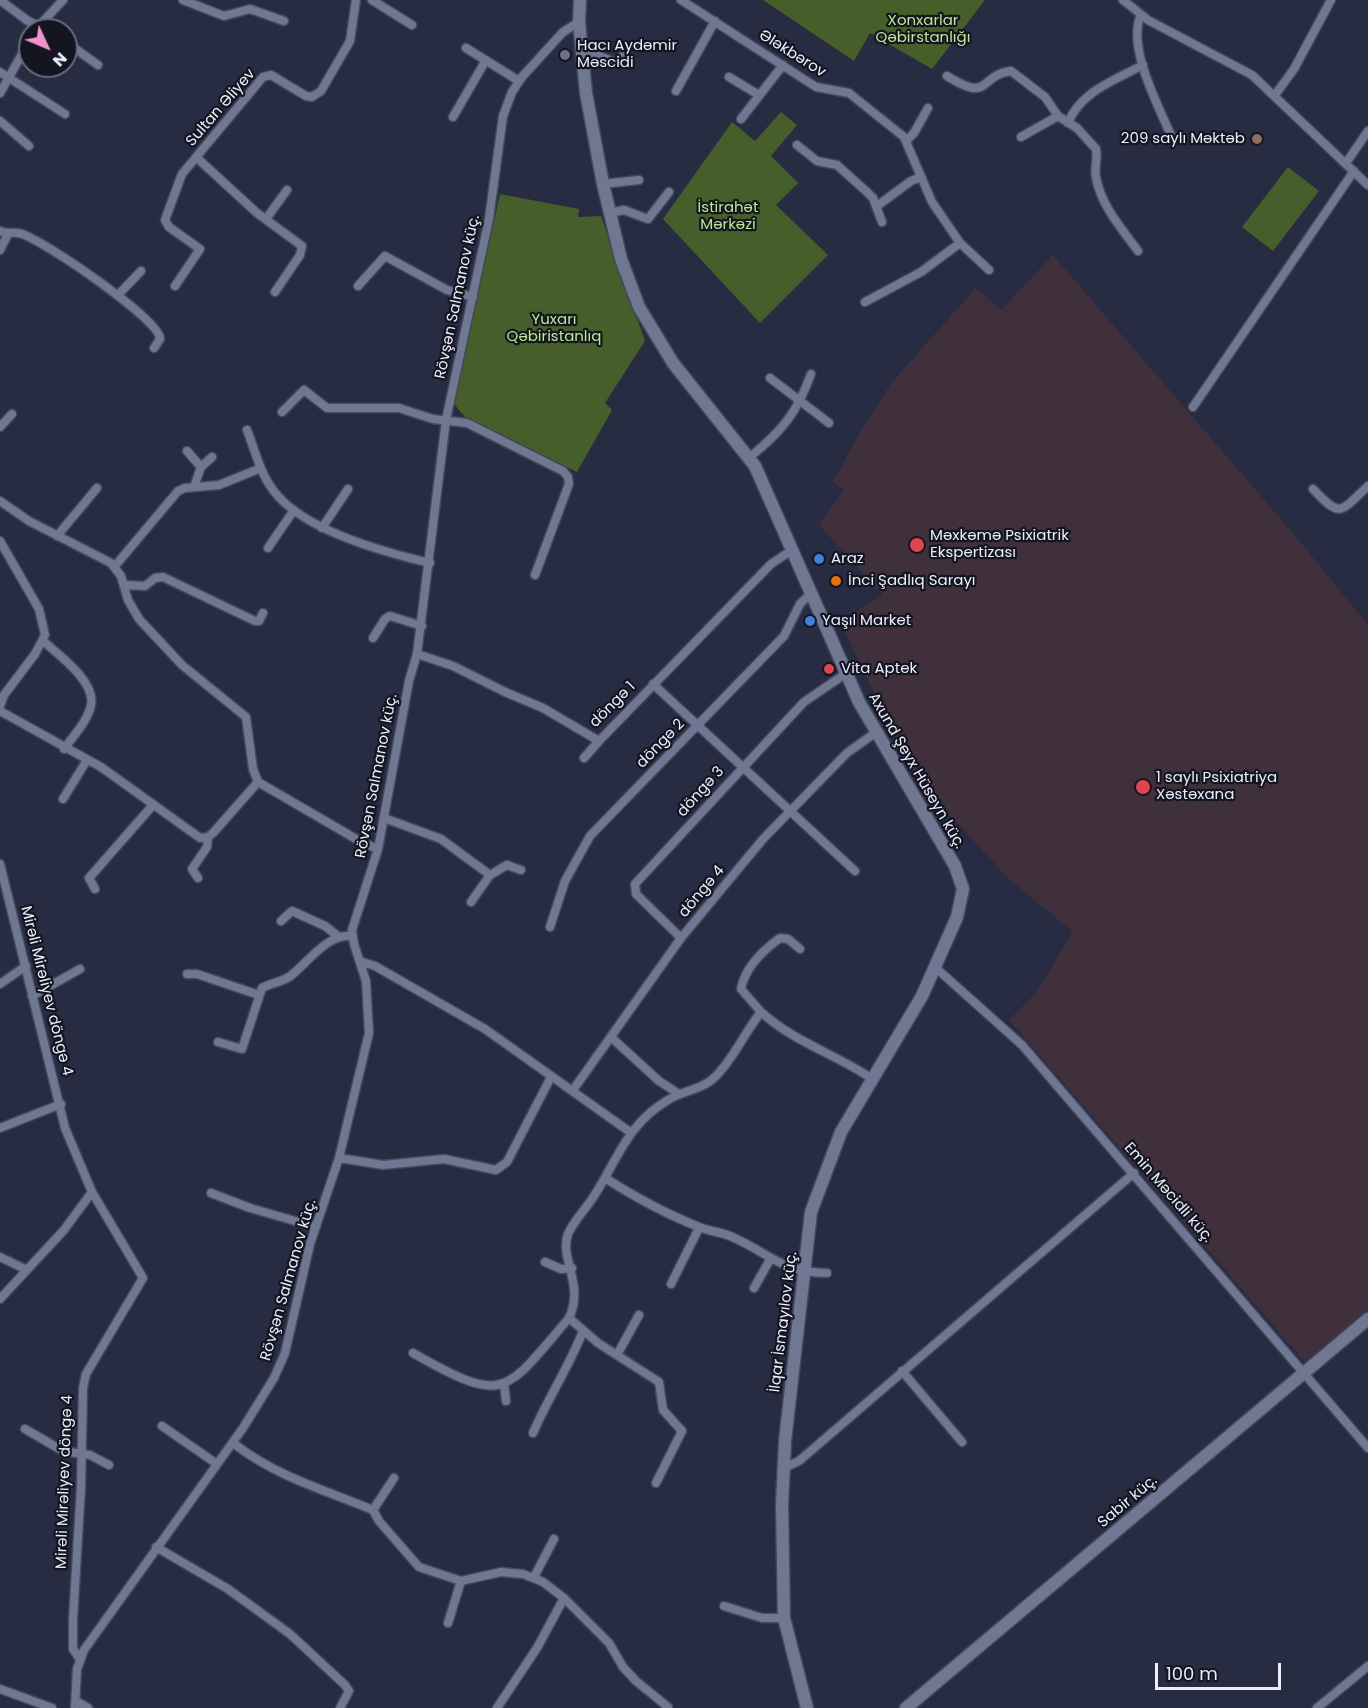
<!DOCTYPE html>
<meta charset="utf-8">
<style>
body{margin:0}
#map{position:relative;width:1368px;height:1708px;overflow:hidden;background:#272c43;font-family:Poppins,sans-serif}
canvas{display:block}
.north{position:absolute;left:18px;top:18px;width:60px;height:60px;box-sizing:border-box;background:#131520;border:2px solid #696c78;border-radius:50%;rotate:134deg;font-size:16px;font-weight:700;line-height:24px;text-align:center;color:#eaeefd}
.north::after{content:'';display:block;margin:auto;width:21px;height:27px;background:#f590d1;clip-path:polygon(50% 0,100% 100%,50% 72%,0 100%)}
.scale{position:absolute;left:1155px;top:1663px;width:126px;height:27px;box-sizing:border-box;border:3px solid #eaeefd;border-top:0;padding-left:8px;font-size:18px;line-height:21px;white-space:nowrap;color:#eaeefd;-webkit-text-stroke:4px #131520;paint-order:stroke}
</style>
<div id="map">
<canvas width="1368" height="1708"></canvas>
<div class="north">N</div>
<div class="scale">100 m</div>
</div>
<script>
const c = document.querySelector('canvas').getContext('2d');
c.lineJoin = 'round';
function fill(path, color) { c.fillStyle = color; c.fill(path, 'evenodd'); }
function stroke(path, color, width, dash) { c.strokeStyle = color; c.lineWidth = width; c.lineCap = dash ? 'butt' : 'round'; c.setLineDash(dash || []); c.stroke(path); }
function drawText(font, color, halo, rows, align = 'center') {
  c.font = font + ' Poppins,sans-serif'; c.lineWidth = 4.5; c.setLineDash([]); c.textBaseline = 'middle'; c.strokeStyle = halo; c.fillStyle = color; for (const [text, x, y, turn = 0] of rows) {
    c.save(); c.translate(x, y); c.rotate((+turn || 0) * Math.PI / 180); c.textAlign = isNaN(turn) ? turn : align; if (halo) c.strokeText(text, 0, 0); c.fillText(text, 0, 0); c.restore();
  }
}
fill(new Path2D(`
 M1053 255 1297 538 1368 625V1310L1305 1362 1009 1020 1036 993 1073 932 1008 878 947 812 935 821 840 621 883 595 819 525 844 490 833 482 855 441 891 383 976 288 1001 310Z`), '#3f303c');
fill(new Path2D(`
 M763 0H985L932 69 870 33 854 61Z
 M781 112 797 125 771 156 798 183 776 205 828 255 760 323 663 219 732 122 755 141Z
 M1288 167 1319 191 1273 251 1242 227Z
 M500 194 579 209 578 217 601 216 645 341 605 403 612 410 577 472 465 417 454 404Z`), '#465e2a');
const street = new Path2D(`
 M0 0 28 21 49 30
 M183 0 224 16 250 9 284 21
 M372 0 412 25
 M681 0 816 87 849 93 904 137 932 202 960 243 989 270
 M1123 0 1148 20 1252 75 1368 185
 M1141 15C1126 47 1160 109 1173 140
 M37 28 63 0
 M66 42 98 65
 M466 48 519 81
 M583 55H597L617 63 623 56
 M0 72 65 114
 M947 76C992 104 978 75 1011 71L1045 97 1058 116 1077 128 1096 149C1098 158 1094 167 1096 177 1101 206 1122 229 1138 251
 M729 77 759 95
 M676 91 715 21
 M0 93 30 40
 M1275 95 1294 69 1331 0
 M453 117 486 60
 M741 119 783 65
 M0 121 29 146
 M1068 123C1080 92 1115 80 1143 65
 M1021 137 1058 116
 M907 140 914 133 928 108
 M797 145 817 161 837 165 867 192 873 198 882 222
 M196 157 257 213 302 246 300 255 275 292
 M1346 163 1368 131
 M603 184 639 180
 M877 206 911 181 921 177
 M609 213 624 210 648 219 669 192
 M266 219 287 190
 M0 231C8 235 15 231 22 234 44 241 161 320 160 339L154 348
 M0 250 8 234
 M175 286 200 249 169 227 165 220 182 174 263 77 271 75 306 96 312 97 321 91 350 41 356 0
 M358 286 385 256 447 290 473 297
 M118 295 141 271
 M865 302 921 272 960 243
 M770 378 829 423
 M1193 407 1354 171
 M282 412 304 390 327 408H399L433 419 467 423 563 471 568 477 569 484 535 575
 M0 427 12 414
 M247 430C255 450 260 473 273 490 302 530 383 552 430 563
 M187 451 201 467 194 487
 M750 457C782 431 797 413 811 374
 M201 467 212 457
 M1313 489C1341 519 1340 512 1368 486
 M0 501 29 521 111 563 121 576 128 600 139 619 182 665 246 717 253 769 258 782 363 843 378 849
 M322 528 348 489
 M57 536 97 488
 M0 541 39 609 45 635 35 654 4 695 0 706
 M268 548 294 510
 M115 566 178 491 185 488 219 485 261 468
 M124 585 145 586 155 578 163 577 255 621H259L263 613
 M373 638 385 619 390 616 422 626
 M43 641C59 655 96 682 91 705 88 721 73 736 64 749
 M417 654 453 666 505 692 543 708 599 741 771 564 792 550
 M653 684 855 871
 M0 711 101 767 200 838 208 837 213 833 258 782
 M584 758 599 741
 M63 799 87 760
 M384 818 441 839 490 875 507 865 521 870
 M0 864 65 1128 92 1192 143 1278 86 1374 83 1388 81 1487 73 1619V1649L79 1658
 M198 878 192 869 207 847 208 837
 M95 889 89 878 153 805
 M471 902 490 875
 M281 921 292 911 325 926 339 937
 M550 927 565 881 590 836 784 636 800 604 811 593
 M681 938 636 894 635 884 804 702 845 674
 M362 962 375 966 485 1029 630 1132
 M936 968 1022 1045 1368 1448
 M187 974H197L259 995
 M0 984 26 966
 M32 996 80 969
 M761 1012 741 989C745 967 762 951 780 938L788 939 800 949
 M612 1038 659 1081 679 1094
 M218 1042 242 1049 262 988C271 983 281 982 289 977 307 964 327 933 352 936
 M573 1090 681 938 763 839 847 753 875 733
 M0 1128 61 1104
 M339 1158 383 1165 444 1159 496 1170 507 1162 551 1077
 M605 1178C635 1197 666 1214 699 1227 709 1231 720 1232 730 1236 770 1253 779 1272 827 1273
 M211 1193 250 1208 316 1227
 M0 1257 25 1269
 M545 1262 561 1269 572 1268
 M671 1284 699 1228
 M754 1288 771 1258
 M0 1299 64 1230 92 1192
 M569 1318 598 1343 659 1382 663 1410 682 1431 656 1483
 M413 1353C506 1406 504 1394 569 1318 585 1285 559 1258 568 1234 574 1220 586 1209 594 1196 618 1159 627 1124 668 1100 683 1090 703 1090 716 1076 734 1058 745 1032 761 1012 794 1042 835 1054 871 1078
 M617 1355 639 1315
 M902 1371 962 1442
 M504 1384 506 1401
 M162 1426 217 1464
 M25 1429 63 1451 90 1455 109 1465
 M533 1433C548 1398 569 1367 583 1331
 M233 1443C277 1477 322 1489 373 1510L379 1521 419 1567 461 1581 501 1572 523 1574 543 1582 564 1598 609 1643 623 1667 636 1681 668 1707
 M784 1468 799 1461 1134 1173
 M373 1510 394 1478
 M156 1547 228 1589 290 1634 345 1685 349 1691 340 1708
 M534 1577 554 1539
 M724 1606 762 1618H784
 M448 1623 461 1581
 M0 1689 52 1708
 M76 1701 88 1708
 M75 1708 77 1669 84 1650 243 1428 274 1378 285 1353 310 1244 339 1158 369 1033 366 981 354 944 352 930 378 849 409 681 417 654 446 420 489 219 503 116 512 92 522 77 563 32 579 22
 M497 1708 537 1648 564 1598
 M1317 1708 1368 1666`);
const secondary = new Path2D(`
 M580 0 579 22 586 93 603 184 621 259 639 307 673 363 755 466 859 702 955 866 963 889 957 917 922 996 841 1132 811 1212 785 1441 782 1505 784 1618 807 1708
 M906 1708 1368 1319`);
stroke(street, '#44485c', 11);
stroke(secondary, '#44485c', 15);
stroke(street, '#707792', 8);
stroke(secondary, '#707792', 12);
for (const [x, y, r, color] of [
 [565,55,6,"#6b7280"],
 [1257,139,6,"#8d6e63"],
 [917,545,8,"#e0444e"],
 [819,559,6,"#3f7fe0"],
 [836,581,6,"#e8710a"],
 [810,621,6,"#3f7fe0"],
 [829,669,6,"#e0444e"],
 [1143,787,8,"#e0444e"]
]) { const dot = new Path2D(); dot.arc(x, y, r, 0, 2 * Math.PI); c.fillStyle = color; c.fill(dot); stroke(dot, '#131520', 2); }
drawText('15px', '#bee792', '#131520', [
 ["Xonxarlar",923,21],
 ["Qəbirstanlığı",923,38],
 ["İstirahət",728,208],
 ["Mərkəzi",728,225],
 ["Yuxarı",554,320],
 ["Qəbiristanlıq",554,337]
]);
drawText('15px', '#eaeefd', '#131520', [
 ["Hacı Aydəmir",577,46],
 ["Məscidi",577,63],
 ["209 saylı Məktəb",1245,139,"right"],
 ["Məxkəmə Psixiatrik",930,536],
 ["Ekspertizası",930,553],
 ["Araz",831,559],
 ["İnci Şadlıq Sarayı",848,581],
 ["Yaşıl Market",822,621],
 ["Vita Aptek",841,669],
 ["1 saylı Psixiatriya",1156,778],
 ["Xəstəxana",1156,795]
], 'left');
drawText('15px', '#eaeefd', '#131520', [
 ["Ələkbərov",792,54,32],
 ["Sultan Əliyev",221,108,-49],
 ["Rövşən Salmanov küç.",458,297,-78],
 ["döngə 1",613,705,-45],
 ["döngə 2",661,744,-46],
 ["Axund Şeyx Hüseyn küç.",916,771,60],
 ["Rövşən Salmanov küç.",377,776,-79],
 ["döngə 3",701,792,-48],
 ["döngə 4",702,892,-50],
 ["Mirəli Mirəliyev döngə 4",46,991,76],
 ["Emin Məcidli küç.",1168,1193,49],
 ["Rövşən Salmanov küç.",289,1280,-74],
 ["İlqar İsmayılov küç.",784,1322,-83],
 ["Mirəli Mirəliyev döngə 4",65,1482,-88],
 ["Sabir küç.",1128,1502,-40]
]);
</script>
